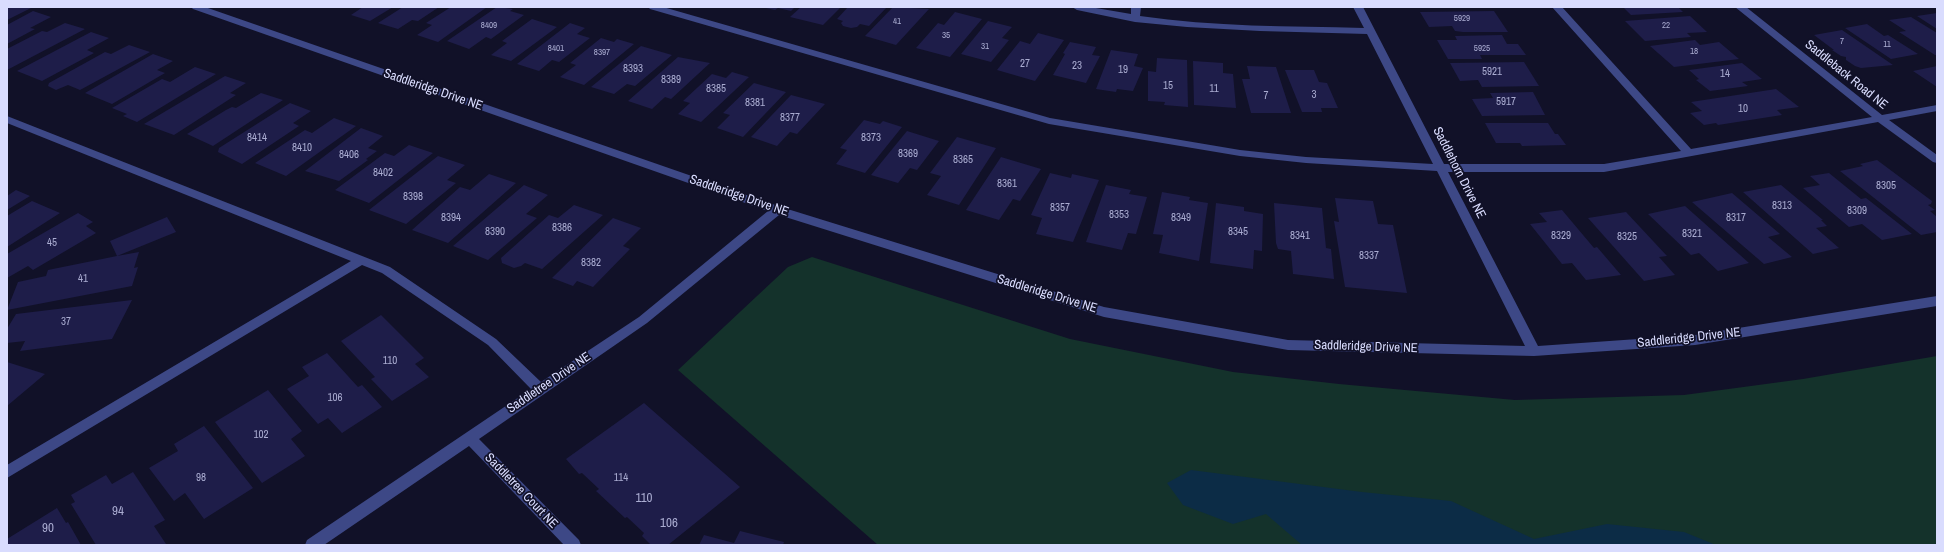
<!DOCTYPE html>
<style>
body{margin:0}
#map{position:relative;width:1944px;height:552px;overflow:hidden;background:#111128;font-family:"Archivo Narrow",sans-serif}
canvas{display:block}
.frame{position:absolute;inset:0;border:8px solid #d9dcfe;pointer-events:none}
</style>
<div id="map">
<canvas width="1944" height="552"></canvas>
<div class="frame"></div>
</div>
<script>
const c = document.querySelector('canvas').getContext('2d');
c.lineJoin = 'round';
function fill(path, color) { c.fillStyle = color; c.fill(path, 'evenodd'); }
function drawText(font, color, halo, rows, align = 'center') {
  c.font = font + ' "Archivo Narrow",sans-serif'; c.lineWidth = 3.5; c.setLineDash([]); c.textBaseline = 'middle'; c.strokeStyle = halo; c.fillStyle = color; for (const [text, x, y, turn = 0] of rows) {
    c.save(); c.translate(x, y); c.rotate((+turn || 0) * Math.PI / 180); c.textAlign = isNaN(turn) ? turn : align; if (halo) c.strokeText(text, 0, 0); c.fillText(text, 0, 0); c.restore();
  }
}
fill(new Path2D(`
 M812 257 1070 339 1233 372 1339 384 1515 400 1684 395 1803 379 1937 356V545H878L678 370 788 267Z`), '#14322b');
fill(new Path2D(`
 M1191 470 1362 492 1451 501 1534 539 1607 524 1684 532 1716 545H1302L1266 514 1233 524 1183 505 1167 483Z`), '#0c2c46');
fill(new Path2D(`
 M7 7H33L7 20Z
 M363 7H393L370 21 351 15Z
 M403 7H439L418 21 412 20 398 29 378 23Z
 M451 7H487L438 42 417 35 432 25 426 23Z
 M497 7 513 9 510 11 524 15 491 39 486 37 469 49 447 41Z
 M778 7H795L791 11 778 8 775 10 766 8Z
 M801 7H841L823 25 790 17Z
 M848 7H887L869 26 860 24 857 27 851 28 843 26 841 23 843 21 837 19Z
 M893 7 929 9 896 45 865 36Z
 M1623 7H1678L1683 12 1631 15Z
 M33 11 51 17 30 28 35 29 7 44V25Z
 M1494 11 1508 32H1463L1455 31 1452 26 1429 27 1420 12Z
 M955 12 982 19 950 57 916 48 938 23 944 25Z
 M1937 13V29L1917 16Z
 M1690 16 1707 32 1687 33 1691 37 1645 41 1625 21Z
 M1911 17 1937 33V55H1935L1899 32 1906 31 1889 20Z
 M532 19 557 27 511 61 491 55 507 43 502 41Z
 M988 21 1012 27 1002 38 1009 40 991 62 961 54Z
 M65 23 85 29 7 70V49L42 31 47 32Z
 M570 23 585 28 577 34 590 38 559 62 552 60 539 71 517 64Z
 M1867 24 1884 36 1888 35 1918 54 1891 59 1845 28Z
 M1842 30 1893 65 1861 68 1855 66 1846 60V57L1841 56 1832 50H1834L1814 35Z
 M91 32 109 38 87 50 94 53 42 81 17 71Z
 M1038 33 1064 40 1035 81 997 70 1020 41 1030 44Z
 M1502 35 1507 44H1518L1526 55H1480L1482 59H1448L1437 40H1457L1455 36Z
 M601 38 614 42 617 39 634 44 584 85 560 77 576 65 570 63Z
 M1695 40 1700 45 1719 42 1739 59 1674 67 1650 46Z
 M1070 42 1096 47 1092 55 1100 56 1086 83 1053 75 1065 54 1063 53Z
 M129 45 150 52 80 90 68 85 56 90 48 86 49 83 105 52 111 54Z
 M641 46 672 55 635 86 627 84 614 94 591 87Z
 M1111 50 1138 54 1134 66 1143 68 1133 91 1117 89 1116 92 1096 89Z
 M153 54 173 61 157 70 165 73 112 104 85 93Z
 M678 57 710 63 671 99 665 97 652 109 628 101Z
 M1157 58 1187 60 1188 107 1164 105 1165 102 1148 101V71L1156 72Z
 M1193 61 1223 63V73L1233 74 1236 108 1194 105Z
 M1524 62 1539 86 1482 87 1478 80 1460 81 1450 63Z
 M1742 63 1762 79 1742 82 1748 86 1710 91 1696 80 1699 79 1689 70Z
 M1247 66 1276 67 1291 113H1251L1242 79H1250Z
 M1937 66V87L1913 71Z
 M195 67 216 74 137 122 123 116 127 114 112 108 162 79 170 82Z
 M1285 70H1314L1319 82 1327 83 1338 108H1321L1322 112H1302Z
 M732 72 749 77 701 122 678 114 690 103 683 101 712 74 726 78Z
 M225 76 246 83 230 93 236 95 174 135 144 124Z
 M754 83 786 92 743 137 717 128 730 115 723 113Z
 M1776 89 1799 107 1777 110 1782 115 1718 125 1716 123 1704 125 1690 113 1702 111 1691 102Z
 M1533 92 1545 115 1482 116 1472 99 1493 98 1490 93Z
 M261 93 283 100 213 146 187 134 226 110 232 107 236 108Z
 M791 95 825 104 797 134 790 132 777 146 751 137Z
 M290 103 311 111 293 123 299 126 242 164 218 152 219 148Z
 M334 118 356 126 286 176 255 163 305 130 312 133Z
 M864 120 880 124 883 121 902 127 865 173 836 164 847 150 840 148Z
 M1485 123H1548L1555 134H1558L1566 145 1522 146 1520 143H1496Z
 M361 128 383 136 368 148 377 151 366 159 368 160 339 181 305 171Z
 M907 131 939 141 917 170 910 168 898 183 871 175Z
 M957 137 996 148 959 205 927 195 941 176 930 173Z
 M409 145 433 153 369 203 335 190 385 153 394 156Z
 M438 156 465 165 447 180 456 183 406 224 369 210Z
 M1001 157 1041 169 1020 201 1013 199 999 220 966 210Z
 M1877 160 1932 201 1931 204 1928 205 1935 210 1930 211 1937 217V232L1921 235 1840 171 1863 166 1860 164Z
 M1050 173 1071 178 1072 174 1099 180 1073 242 1036 234 1042 218 1031 215Z
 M1829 173 1861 199 1866 198 1912 234 1882 240 1862 224 1849 227 1803 188 1820 185 1810 176Z
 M489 174 516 183 448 243 412 230 460 187 470 190Z
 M524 185 548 195 526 214 537 218 488 260 453 246Z
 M1106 185 1131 190 1129 194 1147 197 1136 234 1128 233 1122 250 1086 242Z
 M1781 185 1823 220H1821L1827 226 1816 228 1839 248 1813 254 1743 192Z
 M16 190 30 196 7 210V196Z
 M1162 192 1190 197 1189 200 1208 203 1199 261 1159 253 1163 235 1153 234Z
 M1732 193 1780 234 1768 237 1792 257 1764 264 1692 202Z
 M1335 198 1373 201 1378 224 1393 225 1407 293 1345 287 1334 221 1339 222Z
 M32 201 60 213 7 247V216Z
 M1216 203 1244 207V211L1263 214 1262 251 1254 250 1253 269 1210 263Z
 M1274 203 1322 208 1326 248 1331 249 1334 279 1293 274 1291 251 1278 249 1276 243Z
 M574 205 603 215 542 269 525 263 521 266 514 268 502 263 501 258 549 215 558 218Z
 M1685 206 1749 263 1718 271 1699 253 1691 255 1648 214Z
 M1562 210 1594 248 1597 247 1621 275 1586 280 1572 263 1562 264 1530 224 1547 222 1539 213Z
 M1626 212 1667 256 1659 257 1675 275 1644 281 1588 218Z
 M78 213 93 222 86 226 96 233 33 270 28 266 7 278V254Z
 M167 217 176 232 117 256 139 252 134 268 138 267 132 286 7 310 18 282 46 276 48 270 117 256 110 241Z
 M613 218 641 228 623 246 630 249 593 287 577 281 573 286 552 278Z
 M132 300 112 339 20 351 25 341 7 343V329L16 314Z
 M381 315 424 358 415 364 429 377 392 401 371 379 375 377 341 341Z
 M327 353 358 387 362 385 382 407 342 433 328 418 318 424 287 389 309 376 302 367Z
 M7 362 45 374 7 406Z
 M268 390 302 431 291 439 305 456 262 483 215 422Z
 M644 403 740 487 668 545H651L642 536 644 533 627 517 625 518 596 491 599 489 582 473 579 474 566 459Z
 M204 426 253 488 204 519 185 493 174 501 149 468 178 451 174 444Z
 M133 472 165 520 154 526 166 544 96 545 71 504 75 502 71 495 106 475 112 484Z
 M57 508 66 523 68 522 81 545H7V539Z
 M740 531 784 542 783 545H699L704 535 734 543Z`), '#1e1d49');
fill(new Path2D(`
 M191 7H205L781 207 1104 307 1288 340 1525 346 1437 171 1306 163 1240 156 1049 124 650 9 648 7H663L1050 118 1240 150 1306 157 1433 164 1367 34 1260 31 1187 27 1135 22 1077 10 1072 7H1090L1131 14V7H1141L1140 16C1214 27 1289 26 1364 28L1353 7H1363L1444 164H1604L1681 151 1552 7H1562L1691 149 1872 117 1735 7H1746L1882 115 1937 105V111L1889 120 1937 155V163L1933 162 1878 122 1604 172H1448L1538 346 1695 335 1937 296V306L1695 345 1534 356 1288 350 1104 317 779 215 647 323 479 439 579 540 581 545H564L469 446 324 545H305L307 540 531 389 488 345 382 273 362 265 7 478V465L351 261 7 123V116L390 267 496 339 541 382 639 317 768 211 193 9Z`), '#3d4886');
drawText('9px', '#aaacd1', null, [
 ["5929",1462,19],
 ["41",897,22],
 ["8409",489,26],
 ["22",1666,26],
 ["35",946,36],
 ["7",1842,42],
 ["11",1887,45],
 ["31",985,47],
 ["8401",556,49],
 ["5925",1482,49],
 ["18",1694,52],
 ["8397",602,53]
]);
drawText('11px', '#aaacd1', null, [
 ["27",1025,64],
 ["23",1077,66],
 ["8393",633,69],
 ["19",1123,70],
 ["5921",1492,72],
 ["14",1725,74],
 ["8389",671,80],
 ["15",1168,86],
 ["8385",716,89],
 ["11",1214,89],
 ["3",1314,95],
 ["7",1266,96],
 ["5917",1506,102],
 ["8381",755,103],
 ["10",1743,109],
 ["8377",790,118],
 ["8414",257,138],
 ["8373",871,138],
 ["8410",302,148],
 ["8369",908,154],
 ["8406",349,155],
 ["8365",963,160],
 ["8402",383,173],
 ["8361",1007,184],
 ["8305",1886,186],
 ["8398",413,197],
 ["8313",1782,206],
 ["8357",1060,208],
 ["8309",1857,211],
 ["8353",1119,215],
 ["8394",451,218],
 ["8349",1181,218],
 ["8317",1736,218],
 ["8386",562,228],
 ["8390",495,232],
 ["8345",1238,232],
 ["8321",1692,234],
 ["8341",1300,236],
 ["8329",1561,236],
 ["8325",1627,237],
 ["45",52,243],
 ["8337",1369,256],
 ["8382",591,263],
 ["41",83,279],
 ["37",66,322],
 ["110",390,361],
 ["106",335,398],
 ["102",261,435],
 ["98",201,478],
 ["114",621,478]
]);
drawText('13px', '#d9dcfe', '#111128', [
 ["Saddleback Road NE",1846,75,39],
 ["Saddleridge Drive NE",433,90,19],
 ["Saddlehorn Drive NE",1459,173,63],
 ["Saddleridge Drive NE",739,196,19],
 ["Saddleridge Drive NE",1047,294,17],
 ["Saddleridge Drive NE",1689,338,-6],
 ["Saddleridge Drive NE",1366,347,2],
 ["Saddletree Drive NE",549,383,-34],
 ["Saddletree Court NE",521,491,46]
]);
drawText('13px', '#aaacd1', null, [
 ["110",644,499],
 ["94",118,512],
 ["106",669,524],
 ["90",48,529]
]);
</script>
